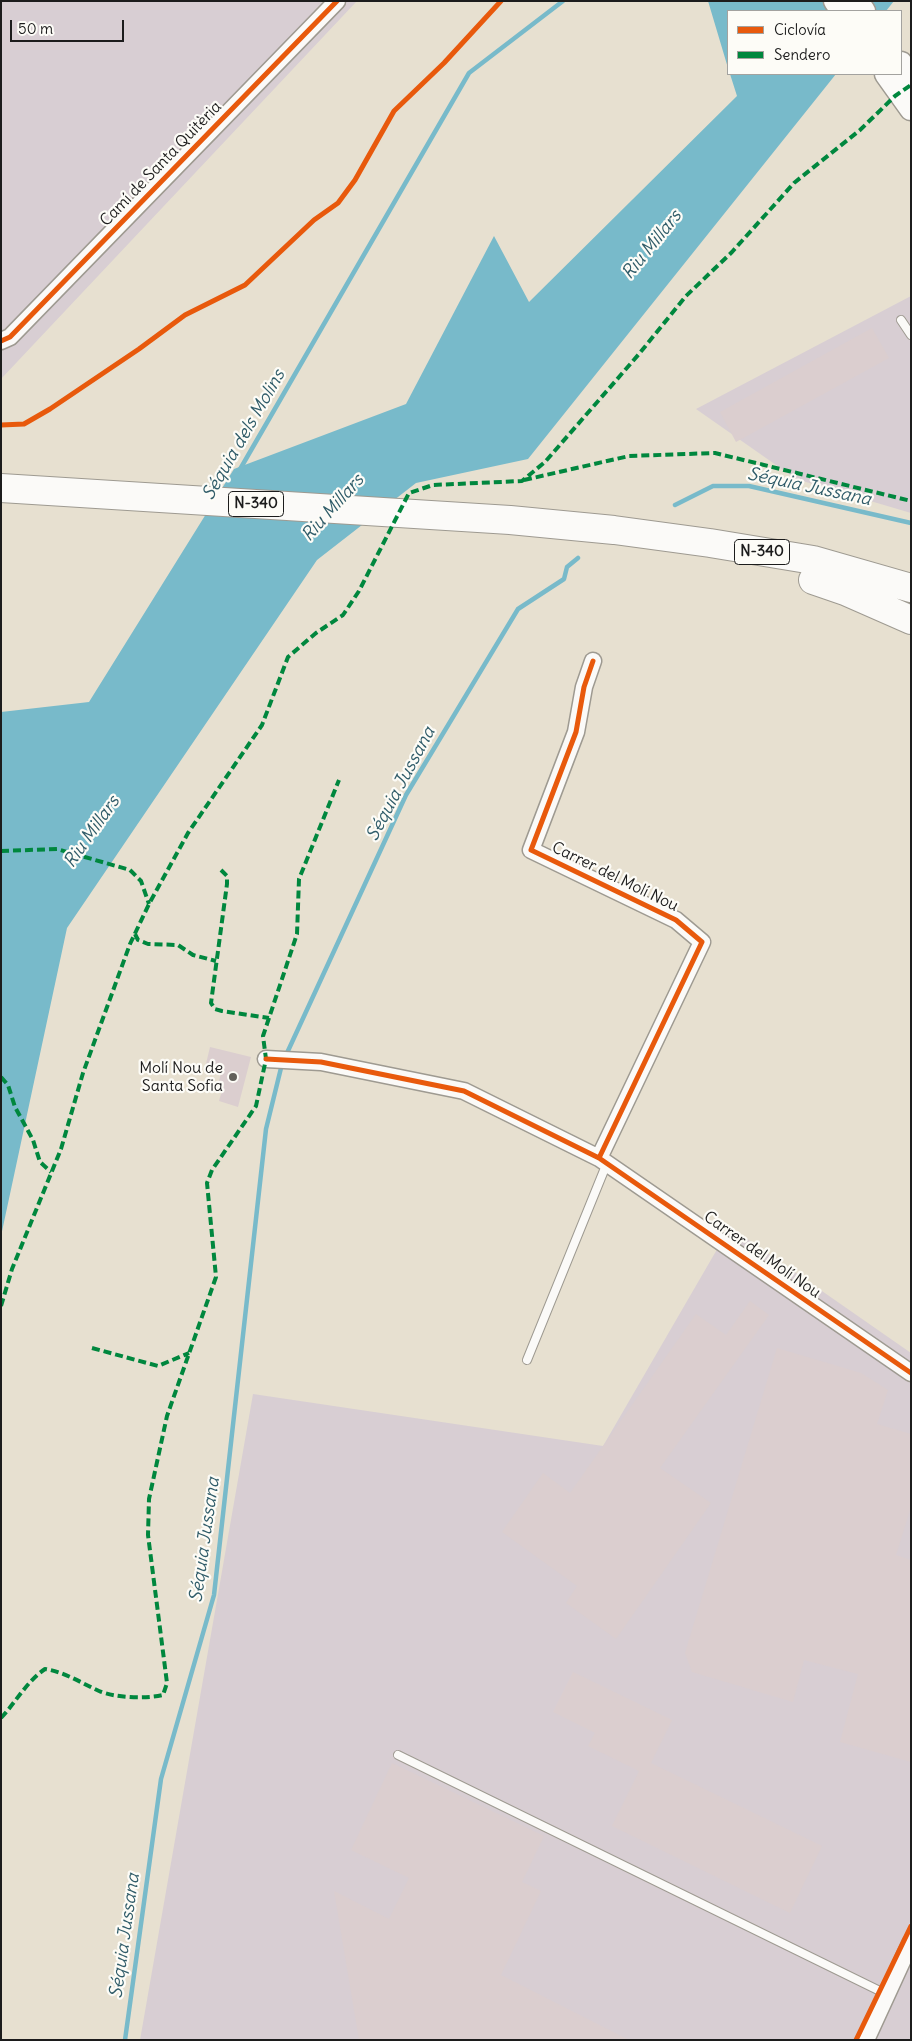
<!DOCTYPE html>
<meta charset="utf-8">
<style>
body{margin:0}
#map{position:relative;width:912px;height:2041px;overflow:hidden;background:#e7e0d0;font-family:Delius,sans-serif}
canvas{display:block}
.frame{position:absolute;inset:0;border:2px solid #1c1c1c;pointer-events:none}
.legend{position:absolute;left:727px;top:10px;width:175px;height:65px;box-sizing:border-box;background:#fdfcf7;border:1px solid #a3a29f;margin:0;padding:6px 9px;list-style:none;font-size:15px;color:#1c1c1c}
.legend li{display:flex;align-items:center;gap:10px;height:25px}
.legend b{width:25px;border:1px solid #a3a29f}
.scale{position:absolute;left:10px;top:20px;width:114px;height:22px;box-sizing:border-box;border:2px solid #1c1c1c;border-top:0;padding-left:6px;font-size:15px;line-height:18px;white-space:nowrap;color:#1c1c1c;-webkit-text-stroke:4px #fdfcf7;paint-order:stroke}
</style>
<div id="map">
<canvas width="912" height="2041"></canvas>
<div class="frame"></div>
<ul class="legend">
<li><b style="height:6px;background:#e8590c"></b>Ciclovía</li>
<li><b style="height:6px;background:#00873e"></b>Sendero</li>
</ul>
<div class="scale">50 m</div>
</div>
<script>
const c = document.querySelector('canvas').getContext('2d');
c.lineJoin = 'round';
function fill(path, color) { c.fillStyle = color; c.fill(path, 'evenodd'); }
function stroke(path, color, width, dash) { c.strokeStyle = color; c.lineWidth = width; c.lineCap = dash ? 'butt' : 'round'; c.setLineDash(dash || []); c.stroke(path); }
function drawText(font, color, halo, rows, align = 'center') {
  c.font = font + ' Delius,sans-serif'; c.lineWidth = 4.5; c.setLineDash([]); c.textBaseline = 'middle'; c.strokeStyle = halo; c.fillStyle = color; for (const [text, x, y, turn = 0] of rows) {
    c.save(); c.translate(x, y); c.rotate((+turn || 0) * Math.PI / 180); c.textAlign = isNaN(turn) ? turn : align; if (halo) c.strokeText(text, 0, 0); c.fillText(text, 0, 0); c.restore();
  }
}
fill(new Path2D(`
 M1 1H357L1 379Z
 M911 296V513L796 479 696 409Z
 M730 1227 911 1353V2040H140L253 1394 603 1446Z`), '#d8ced3');
fill(new Path2D(`
 M708 1H894L886 11H728V68Z
 M730 74H836L528 459 416 483 317 560 67 928 1 1236V712L89 702 234 469 406 404 494 236 529 302 737 96Z`), '#78baca');
stroke(new Path2D(`
 M239 471 469 73 563 1
 M675 505 713 486H749L911 523
 M287 1053 406 795 518 609 564 579 567 567 578 558
 M125 2040 161 1779 214 1595 266 1129 281 1068`), '#78baca', 4.5);
fill(new Path2D(`
 M872 328 889 358 736 442 720 412Z
 M210 1047 251 1057 238 1107 219 1101 224 1083 219 1081 221 1073 205 1068Z
 M750 1301 769 1315 660 1468 711 1503 616 1639 566 1603 577 1586 502 1532 543 1473 570 1493 696 1314 726 1335Z
 M777 1348 861 1373 888 1390 877 1424 911 1434V1507L896 1555 911 1560V1762L840 1742 858 1674 804 1660 793 1702 692 1672 685 1653Z
 M573 1672 672 1720 651 1763 822 1846 790 1913 612 1826 639 1771 588 1746 595 1733 553 1712Z
 M392 1763 544 1836 522 1882 541 1891 501 1975 629 2040H359L334 1891 389 1919 409 1878 351 1850Z`), '#dbcecf');
const lane = new Path2D(`
 M901 320 911 335
 M527 1360 607 1163
 M398 1755 886 1994`);
const street = new Path2D(`
 M1 341 10 337 337 1
 M593 661 584 687 576 732 531 850 676 920 702 942 599 1158
 M266 1059 321 1062 464 1091 599 1158 911 1373
 M866 2040 911 1942`);
const secondary = new Path2D(`
 M835 1 842 11
 M857 1 864 11
 M901 63 911 78
 M886 74 911 109`);
const highway = new Path2D(`
 M1 488 510 520 614 530 710 543 813 560 911 588
 M813 580 845 591 911 620`);
stroke(lane, '#9e9a91', 10);
stroke(street, '#9e9a91', 19);
stroke(secondary, '#9e9a91', 25);
stroke(highway, '#9e9a91', 30);
stroke(lane, '#fbfaf8', 8);
stroke(street, '#fbfaf8', 16);
stroke(secondary, '#fbfaf8', 22);
stroke(highway, '#fbfaf8', 28);
stroke(new Path2D(`
 M524 480 629 456 715 453 911 501
 M1 851 57 849 130 870 141 881 149 904
 M221 870 227 876V884L211 1003 215 1009 222 1011 269 1018
 M135 934 138 940 148 944 178 945 193 955 216 961
 M1 1077 8 1085 15 1107 33 1140 40 1162 51 1172
 M1 1306 12 1269 61 1149 83 1073 130 944 149 904 188 833 262 725 288 657 316 633 343 615 359 591 409 493 433 485 522 481 545 462 639 354 686 296 732 252 794 183 860 130 895 96 911 85
 M92 1348 158 1366 189 1353
 M1 1718C16 1702 27 1681 45 1669 65 1672 81 1683 99 1691 115 1698 147 1699 163 1695L167 1683 148 1535 149 1499 167 1416 216 1277 207 1183 212 1170 256 1106 266 1059 263 1036 297 934 299 879 339 780`), '#00873e', 4, [8, 4]);
stroke(new Path2D(`
 M1 341 10 337 337 1
 M1 425 24 424 50 409 139 349 185 315 245 285 314 220 338 203 355 180 394 111 444 63 501 1
 M593 661 584 687 576 732 531 850 676 920 702 942 599 1158
 M266 1059 321 1062 464 1091 599 1158 911 1373
 M856 2040 911 1926`), '#e8590c', 5);
for (const [x, y, r, color] of [
 [233,1077,5,"#63615b"]
]) { const dot = new Path2D(); dot.arc(x, y, r, 0, 2 * Math.PI); c.fillStyle = color; c.fill(dot); stroke(dot, '#fdfcf7', 2); }
for (const [x, y, w] of [
 [256,504,55],
 [762,552,55]
]) { const box = new Path2D(); box.roundRect(x - w / 2, y - 12.5, w, 25, 4); c.fillStyle = '#fdfcf7'; c.fill(box); stroke(box, '#1c1c1c', 1); }
drawText('bold 15px', '#1c1c1c', null, [
 ["N-340",256,504],
 ["N-340",762,552]
]);
drawText('16px', '#1c1c1c', '#fdfcf7', [
 ["Camí de Santa Quitèria",161,164,-46],
 ["Carrer del Molí Nou",615,877,26],
 ["Carrer del Molí Nou",762,1255,35]
]);
drawText('16px', '#1c1c1c', '#fdfcf7', [
 ["Molí Nou de",223,1068],
 ["Santa Sofia",223,1086]
], 'right');
drawText('italic 18px', '#305c69', '#fdfcf7', [
 ["Riu Millars",652,245,-51],
 ["Séquia dels Molins",244,435,-60],
 ["Séquia Jussana",809,487,12],
 ["Riu Millars",333,508,-48],
 ["Séquia Jussana",401,784,-62],
 ["Riu Millars",92,832,-55],
 ["Séquia Jussana",205,1540,-82],
 ["Séquia Jussana",125,1936,-82]
]);
</script>
